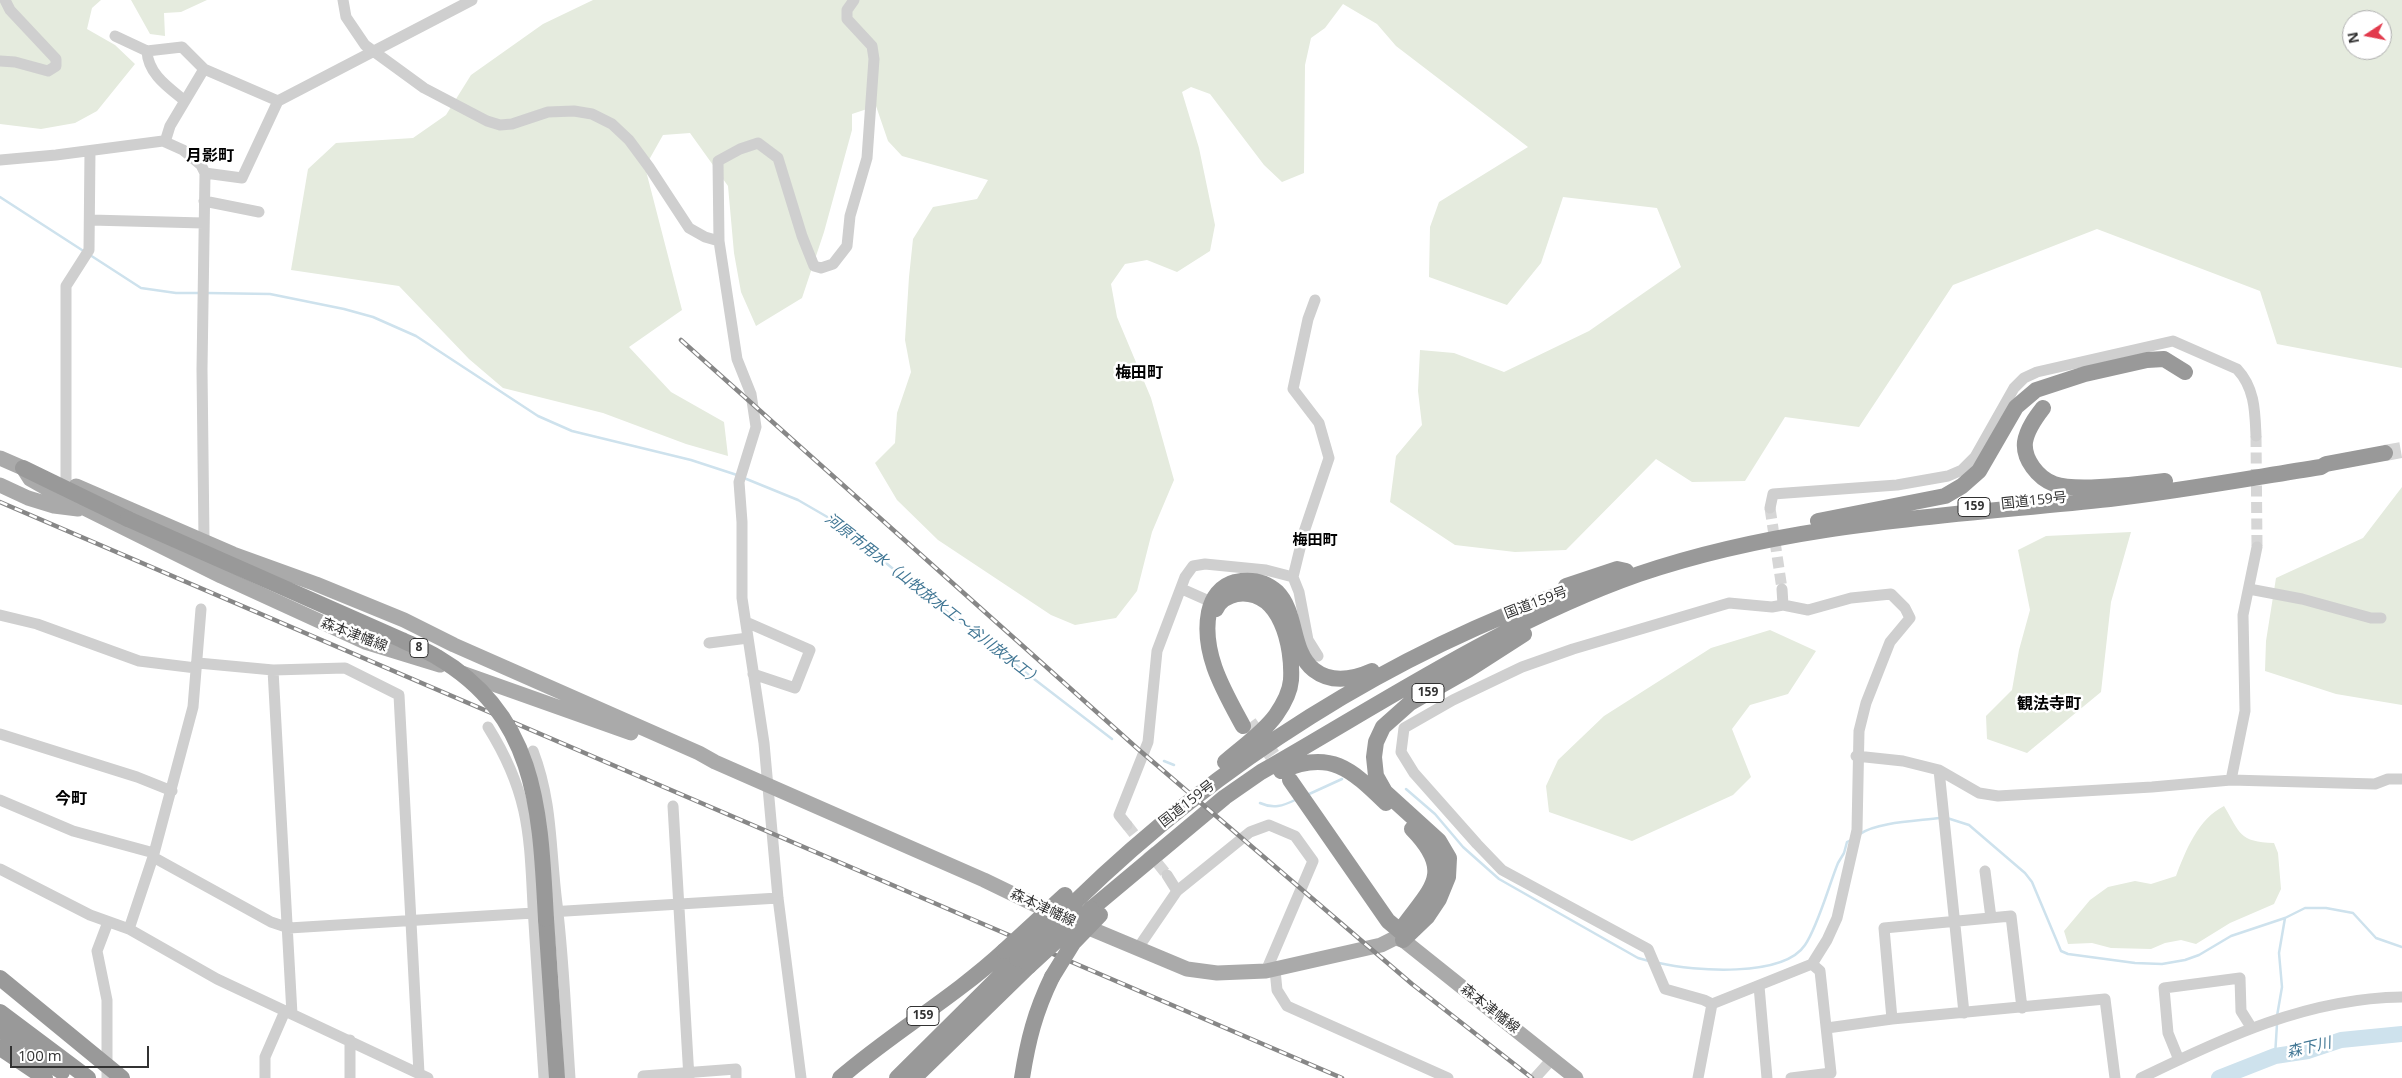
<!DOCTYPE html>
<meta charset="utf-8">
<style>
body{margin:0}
#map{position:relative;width:2402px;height:1078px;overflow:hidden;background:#fff;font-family:"Open Sans",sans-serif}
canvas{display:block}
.north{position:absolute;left:2342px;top:10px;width:50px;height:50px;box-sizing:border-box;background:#fff;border:1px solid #adadad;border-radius:50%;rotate:259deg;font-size:14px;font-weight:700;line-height:20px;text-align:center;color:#323232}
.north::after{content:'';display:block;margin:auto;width:18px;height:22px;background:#e23a4c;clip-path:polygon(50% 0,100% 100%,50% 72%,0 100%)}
.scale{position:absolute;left:10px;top:1046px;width:139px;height:22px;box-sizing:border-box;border:2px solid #323232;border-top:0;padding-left:6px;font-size:15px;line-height:18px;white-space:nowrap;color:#323232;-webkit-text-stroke:4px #fff;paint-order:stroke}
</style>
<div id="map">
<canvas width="2402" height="1078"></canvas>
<div class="north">N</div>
<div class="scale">100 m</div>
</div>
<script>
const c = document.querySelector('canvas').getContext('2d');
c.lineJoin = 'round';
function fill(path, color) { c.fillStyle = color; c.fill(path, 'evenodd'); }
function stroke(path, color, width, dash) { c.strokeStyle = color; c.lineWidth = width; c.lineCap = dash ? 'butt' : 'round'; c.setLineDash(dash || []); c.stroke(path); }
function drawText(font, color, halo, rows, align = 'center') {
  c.font = font + ' "Open Sans","Noto Sans JP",sans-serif'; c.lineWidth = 5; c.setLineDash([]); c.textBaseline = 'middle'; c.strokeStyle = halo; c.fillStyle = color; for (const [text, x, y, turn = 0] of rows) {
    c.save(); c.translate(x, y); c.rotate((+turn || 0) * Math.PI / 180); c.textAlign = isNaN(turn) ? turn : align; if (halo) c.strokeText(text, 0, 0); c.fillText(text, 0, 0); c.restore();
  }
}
fill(new Path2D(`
 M0 0H101L92 8 87 29 115 45 135 64 97 111 75 123 41 129 0 124Z
 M131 0H207L181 12 164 13 165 36 150 34Z
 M593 0H2402V368L2277 344 2260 291 2097 229 1953 285 1859 427 1785 417 1745 481 1692 482 1656 459 1566 550 1515 552 1455 545 1390 502 1396 456 1422 425 1418 391 1420 350 1454 353 1504 372 1589 331 1681 267 1657 208 1563 197 1541 263 1507 305 1429 277 1430 227 1439 202 1528 147 1396 46 1377 24 1343 4 1325 28 1311 38 1305 65 1304 173 1282 182 1264 165 1210 94 1191 87 1182 92 1199 148 1215 225 1210 251 1177 272 1147 260 1125 264 1111 284 1117 317 1151 398 1174 480 1152 532 1137 591 1116 618 1075 625 1051 615 938 540 897 500 875 463 895 443 897 413 911 372 905 340 909 277 913 239 933 207 977 199 988 180 902 156 888 141 876 106 852 114V130L824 232 802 298 756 326 741 292 734 253 728 186 690 133 663 135 645 167 682 310 629 347 671 392 724 422 728 456 686 444 603 413 503 388 469 359 399 286 291 270 308 169 336 143 413 138 446 115 471 75 543 24ZM2352 20H2382V50H2352Z
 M2402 487V705L2336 694 2265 671 2266 641 2276 578 2363 538Z
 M2131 532 2111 602 2101 692 2027 753 1987 739 1986 716 2012 690 2019 650 2030 610 2018 550 2046 536Z
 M1770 630 1816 651 1788 694 1750 705 1732 729 1751 777 1733 795 1632 841 1549 812 1546 786 1558 760 1604 716 1711 648Z
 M2224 806C2240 833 2239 842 2274 843L2278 853 2281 889 2274 904 2230 923 2196 944 2181 940 2165 943 2151 949 2111 948 2092 943 2068 944 2064 931 2090 900 2108 887 2135 881 2151 884 2176 876C2186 850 2198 819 2224 806Z`), '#e5ebde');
stroke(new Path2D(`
 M0 197 85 252
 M90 255 141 288 176 293H199
 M207 293 270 294 344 309 373 317 416 336 538 416 572 431 691 460 737 475
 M744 478 798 500 836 522 925 595 1112 739
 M1164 761 1174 765
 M1406 789 1435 814 1463 847 1499 879 1638 958 1649 961
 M1307 795 1342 779
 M1260 803C1273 809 1283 806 1295 800
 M1947 818 1969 825 2025 873 2032 882 2061 951 2068 954 2135 963 2162 964 2185 960 2199 955 2231 936 2285 918 2305 908H2326L2353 913 2376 938 2402 947
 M1860 834C1877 822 1918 821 1940 818
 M1659 963C1693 971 1783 978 1805 945 1818 926 1829 885 1838 863L1844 853 1847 842 1851 840
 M2277 1016 2282 987 2279 953 2285 918
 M2275 1056 2277 1024`), '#cee2ed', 2.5);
stroke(new Path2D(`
 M2219 1078 2275 1056 2308 1051 2341 1040 2402 1034`), '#cee2ed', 16);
stroke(new Path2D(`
 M2256 436 2257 547
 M1770 508 1782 589
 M1127 825 1167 875`), '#d6d6d6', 11, [11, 5.5]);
stroke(new Path2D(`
 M2385 453 2402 450
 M1249 723 1286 774`), '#d6d6d6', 16, [16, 8]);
stroke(new Path2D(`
 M343 0 346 17 365 45 424 88 487 121 500 125 512 124 548 112 574 111 592 114 612 124 629 140 649 167 689 228 705 237 719 241
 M115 36 147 51C148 74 168 87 185 101
 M147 51 182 47 204 69 170 126 165 142
 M0 61 15 62 48 71 56 66V59L10 10 5 0
 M204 69 278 101
 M0 160 56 155 163 141 183 150 201 165 205 173 202 369 204 540
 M205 173 242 178 278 101 472 0
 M204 201 259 212
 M91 220 203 223
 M1315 300 1308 319 1293 389 1319 423 1329 458 1304 532 1293 577 1299 592 1308 640 1318 656
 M66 482V286L89 250 90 151
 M1770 508 1773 494 1897 485 1948 476 1962 470 1975 457 2014 388 2024 378 2037 372 2173 341 2237 369C2255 388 2255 412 2256 436
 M1182 589 1218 605
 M2249 589 2302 599 2371 618H2381
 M0 615 37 624 139 661 196 668
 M746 622 810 650 795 688 753 674
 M709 643 748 638
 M198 663 273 670 345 668 399 695 419 1073
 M273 670 292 1014
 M488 727C533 799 529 842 534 923 537 975 541 1026 544 1078
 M0 734 137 777 172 791
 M533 751C553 803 550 850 557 904 564 962 566 1020 570 1078
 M1856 756 1903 761 1939 770 1979 793 1998 796 2152 787 2231 780 2375 784 2388 779H2402
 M1939 770 1964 1013
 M2231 780 2245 711 2243 615 2257 547
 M0 800 73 831 154 853
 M673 806 689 1078
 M1127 825 1119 815 1148 742 1157 651 1185 577 1193 566 1205 564 1266 570 1293 577
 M153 857 271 922 289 928 778 898
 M0 869 90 915 129 929 217 979 428 1078
 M1985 871 1991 918
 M1167 875 1177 891
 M129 929 153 857 193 707 201 609
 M1138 948 1177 891 1250 832 1269 825 1295 836 1313 861 1266 971
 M1275 970 1277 990 1287 1006 1448 1078
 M1759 986 1767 1078
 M1712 1004 1704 1000 1665 989 1648 949 1502 870 1477 844 1414 773 1401 752 1404 728 1453 700 1522 667 1573 649 1729 603 1772 607 1783 605 1782 589
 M1712 1004 1812 964 1827 940 1837 918 1857 830 1859 731 1866 703 1890 642 1910 618 1905 608 1891 594 1851 598 1808 610 1783 605
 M1892 1019 1884 928 2011 916 2022 1008
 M1827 1028 1892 1019 2105 999 2115 1078
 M2179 1060 2168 1033 2164 988 2240 978 2241 1011 2251 1027
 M107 1078V1000L97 951 108 922
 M265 1078V1057L285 1011
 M350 1078V1040
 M643 1078V1076L736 1069V1078
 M801 1078 778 898 764 743 742 598V522L739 482 756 427 751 394 737 359 719 241 718 161 740 149 758 143 778 158 802 236 814 266 821 268 833 264 847 246 850 216 867 158 874 59 872 46 847 19V10L854 0
 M1535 1078 1553 1058
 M1698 1078 1712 1004
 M1791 1078 1831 1073 1820 971 1812 964
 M2141 1078C2223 1038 2308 998 2402 997`), '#cfcfcf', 11);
stroke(new Path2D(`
 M0 458 23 468 30 479 60 496 221 576 365 642 440 665
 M0 485 28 498 54 506 78 509
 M76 486 233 554 316 584 404 620 454 645 699 753 715 762 984 880 1046 910 1187 969 1217 973 1266 971 1381 945 1395 938 1400 931
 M462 673 631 733
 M1395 938 1403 940 1576 1078`), '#aaa', 15);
stroke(new Path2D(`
 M2043 408C2036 417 2027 429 2025 442 2023 459 2038 478 2054 484 2075 492 2141 484 2165 481
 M23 468 128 519
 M1818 521 1945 496 1962 486 1979 471 2016 407 2036 390 2085 374 2147 360 2164 359 2185 372
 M1566 586 1617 569 1626 571
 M1216 609C1220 600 1228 596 1237 594 1281 588 1293 647 1291 680 1290 692 1283 705 1276 715 1263 733 1242 747 1225 762
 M1243 726C1224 691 1201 653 1209 612 1212 598 1220 586 1235 582 1250 579 1265 581 1277 592 1298 613 1290 651 1314 670 1332 684 1354 679 1372 671
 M1281 771C1330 749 1351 769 1386 803
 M1290 780 1388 921 1400 931C1428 890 1457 875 1412 829
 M1076 901C1219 762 1390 653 1579 587
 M1091 909 1225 797 1261 772C1384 702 1505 621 1639 574 1791 522 1952 516 2110 499 2180 491 2251 478 2321 467L2326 464 2385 453
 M546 919 557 1078
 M1403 940 1427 917 1439 899 1448 877 1449 858 1439 841 1385 792 1376 776 1374 757 1376 742 1383 727 1410 703 1468 670 1524 634
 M0 978 122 1078
 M0 1012 88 1078
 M0 1030 62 1072
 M0 1048 45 1078
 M840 1078C892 1033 953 998 1004 951
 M897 1078 1017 959
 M914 1078 1029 966
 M1022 1078C1028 1040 1035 1012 1052 977`), '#999', 16);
const rail = new Path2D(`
 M681 340 1138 749 1412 984 1532 1078
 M0 502 1342 1078`);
stroke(rail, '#878787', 4.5);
stroke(rail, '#fff', 2.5, [8]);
stroke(new Path2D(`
 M128 519 402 640C414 646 426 650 437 657 539 717 540 814 546 919
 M1004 951 1065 895
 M1017 959 1076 901
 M1029 966 1091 909
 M1052 977 1073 943 1100 915`), '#999', 16);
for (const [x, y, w] of [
 [1974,507,32],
 [419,648,18],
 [1428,693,32],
 [923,1016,32]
]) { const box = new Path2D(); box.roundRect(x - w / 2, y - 9.5, w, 19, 4); c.fillStyle = '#fff'; c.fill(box); stroke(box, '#323232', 1); }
drawText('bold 12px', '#323232', null, [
 ["159",1974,507],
 ["8",419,648],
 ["159",1428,693],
 ["159",923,1016]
]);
drawText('14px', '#323232', '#fff', [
 ["国道159号",2034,501,-6],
 ["国道159号",1536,603,-21],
 ["森本津幡線",354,635,21],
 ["国道159号",1187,804,-38],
 ["森本津幡線",1043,908,25],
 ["森本津幡線",1490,1009,38]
]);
drawText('bold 15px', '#000', '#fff', [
 ["梅田町",1315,541]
]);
drawText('italic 15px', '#407694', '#fff', [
 ["河原市用水（山牧放水工～谷川放水工）",933,600,38],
 ["森下川",2309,1048,-13]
]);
drawText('bold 16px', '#000', '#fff', [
 ["月影町",210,156],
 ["梅田町",1139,373],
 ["観法寺町",2049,704],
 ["今町",71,799]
]);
</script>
